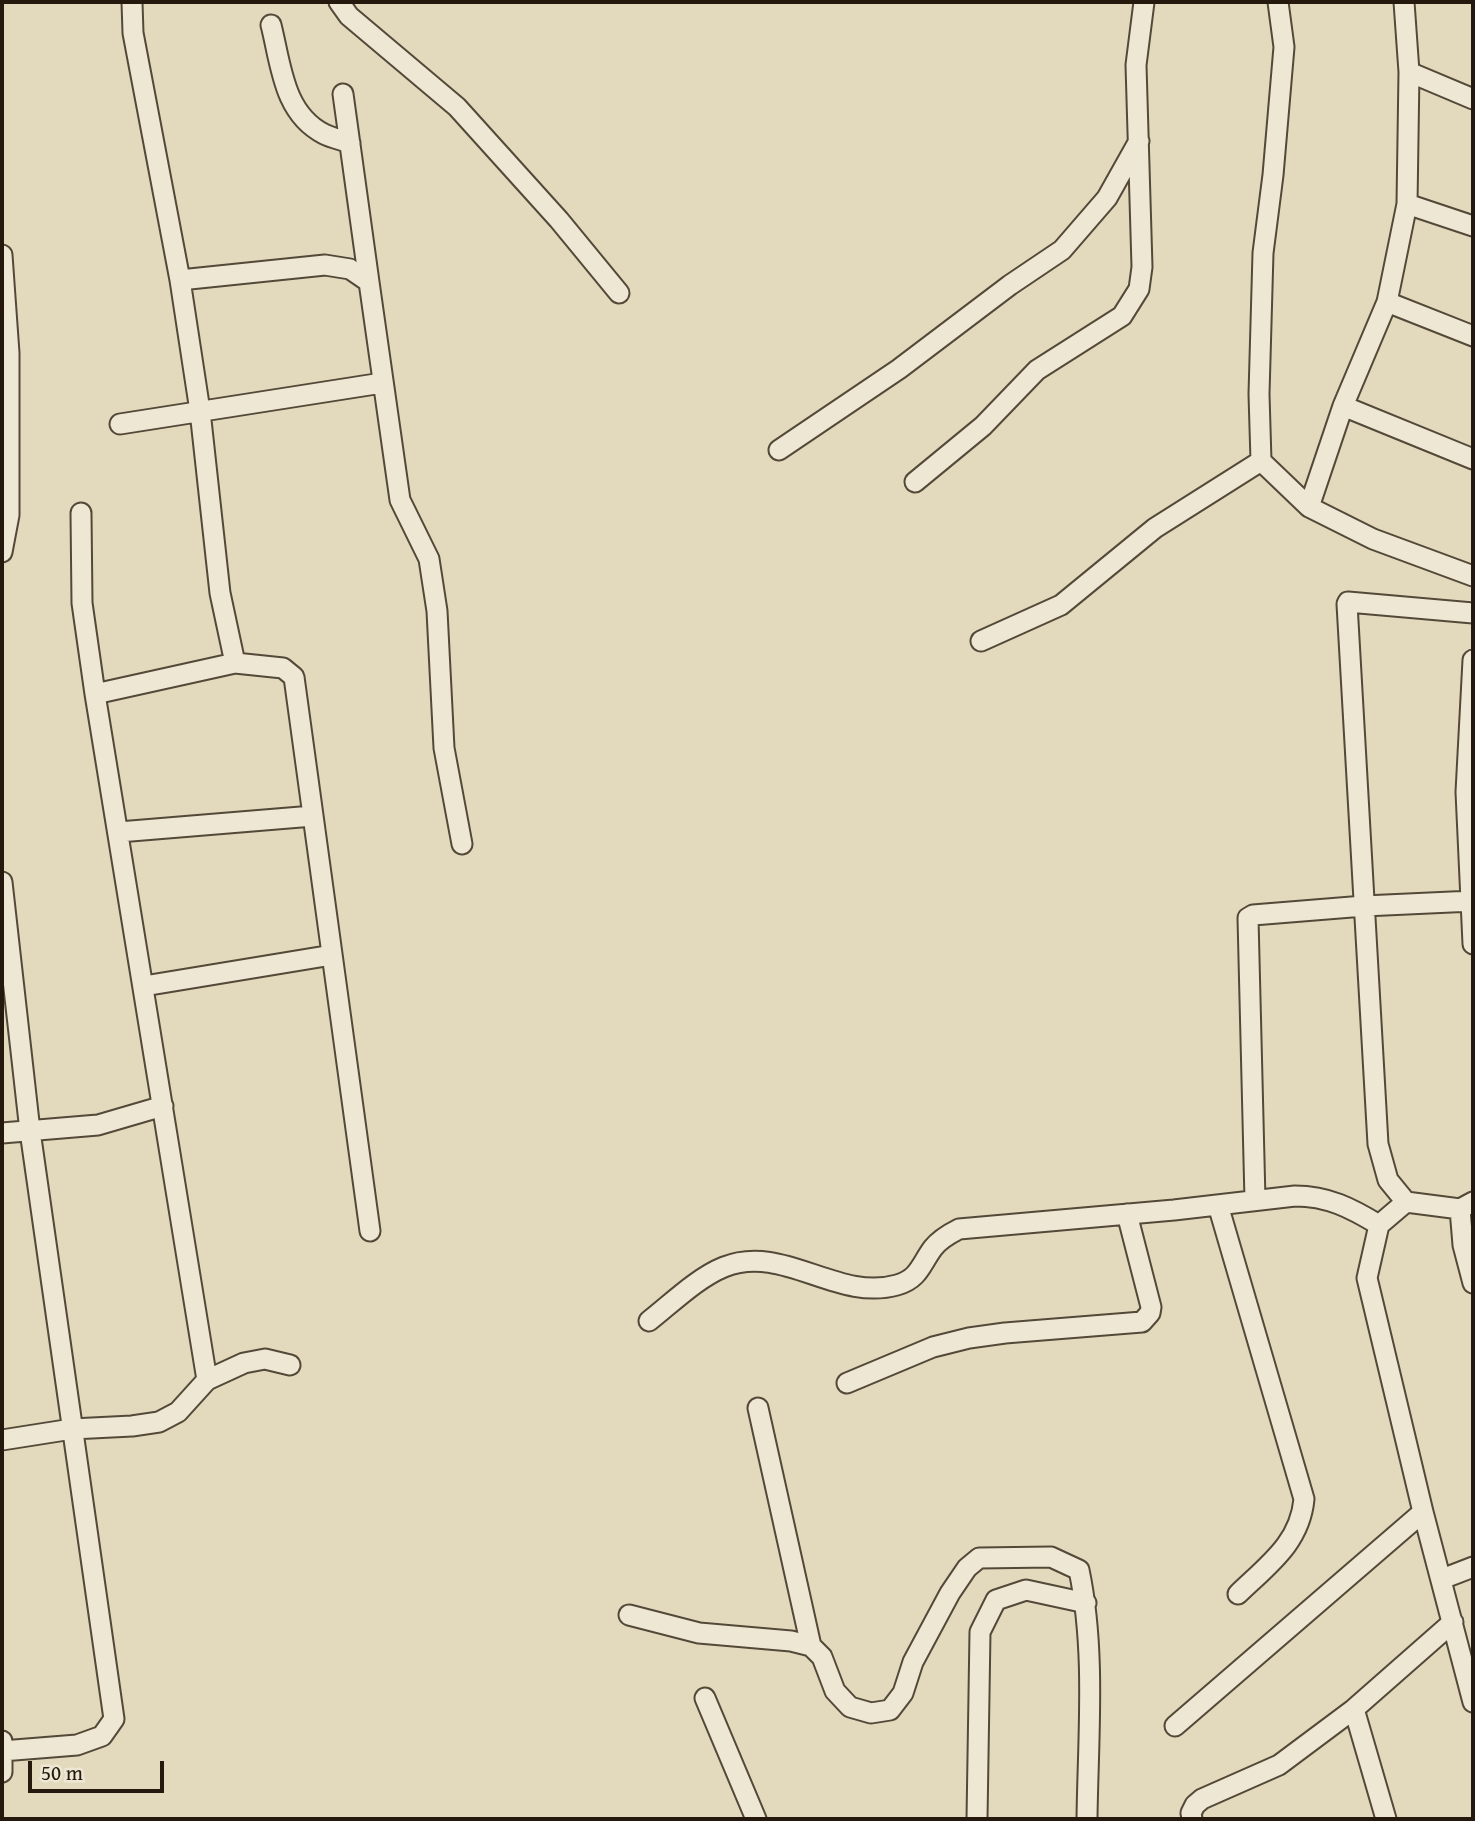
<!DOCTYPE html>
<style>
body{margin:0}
#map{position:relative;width:1475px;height:1821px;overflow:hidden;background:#e3dabd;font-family:"Gentium Book Plus",serif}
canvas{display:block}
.frame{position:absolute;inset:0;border:4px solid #24190c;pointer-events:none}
.scale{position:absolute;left:28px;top:1761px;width:136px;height:32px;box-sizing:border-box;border:4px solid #24190c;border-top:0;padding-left:9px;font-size:21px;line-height:24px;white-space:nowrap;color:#24190c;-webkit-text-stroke:5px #ede7d4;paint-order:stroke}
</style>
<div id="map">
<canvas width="1475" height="1821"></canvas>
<div class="frame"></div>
<div class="scale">50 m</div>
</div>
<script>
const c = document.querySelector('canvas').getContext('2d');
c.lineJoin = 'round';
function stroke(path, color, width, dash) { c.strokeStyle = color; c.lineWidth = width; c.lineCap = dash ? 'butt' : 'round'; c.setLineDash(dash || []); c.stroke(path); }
const minor = new Path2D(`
 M132 2 133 33 180 280 200 411 220 593 235 663
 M339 2 349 16 457 107 559 220 619 293
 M1278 2 1284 47 1273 175 1263 253 1259 394 1261 461 1309 507
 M1404 2 1409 72 1407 204 1387 302 1343 406 1309 507 1373 539 1473 576
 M271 25C281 64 283 113 324 134 332 138 342 140 350 143
 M1409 72 1473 99
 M343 94 369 282
 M1407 204 1473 226
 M2 255 9 353V515L2 552
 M180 280 325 265 350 269 369 282 400 500 429 559 437 611 444 748 462 844
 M1387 302 1473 336
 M1343 406 1473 459
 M120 424 382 383
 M779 450 899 369 1010 285 1062 250 1107 198 1139 141
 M915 482 983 426 1037 370 1122 316 1139 289 1142 267 1136 65 1144 2
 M81 513 82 603 95 694 207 1380
 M981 641 1061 605 1155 528 1261 461
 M1473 660 1466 792 1473 944
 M95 694 235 663 283 668 294 677 370 1231
 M119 832 313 816
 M2 882 30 1131 114 1719 102 1736 77 1745 2 1751
 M144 986 332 955
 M2 1133 98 1125 163 1106
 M1255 1200 1248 918 1253 915 1364 906 1473 901
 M1406 1202 1388 1180 1378 1144 1347 604 1348 602 1473 613
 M1473 1202 1460 1209 1406 1202 1379 1225 1367 1278 1423 1512 1473 1702
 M1218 1205 1304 1499C1300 1543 1268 1565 1238 1594
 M1460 1209 1463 1245 1473 1283
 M649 1321C672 1303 697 1278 724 1267 783 1243 837 1302 897 1285 919 1279 921 1264 933 1248 940 1239 949 1234 959 1229L1174 1210 1295 1196C1328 1196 1351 1208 1379 1225
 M847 1383 933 1347 969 1338 1005 1333 1142 1322 1150 1313 1151 1307 1127 1214
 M758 1408 811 1646
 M2 1440 72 1429 132 1426 159 1422 178 1412 207 1380 244 1363 265 1359 290 1365
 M1442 1579 1473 1567
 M629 1615 699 1633 791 1641 811 1646 822 1657 835 1691 850 1707 871 1713 890 1710 903 1693 913 1662 950 1593 967 1568 979 1558 1051 1557 1079 1570C1096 1651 1088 1737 1087 1819
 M705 1698 756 1819
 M1354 1709 1386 1819
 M1175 1726 1423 1512
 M2 1741V1772
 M977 1819 980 1632 996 1600 1026 1590 1086 1603
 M1192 1819 1191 1813 1195 1805 1202 1799 1279 1765 1354 1709 1453 1622`);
stroke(minor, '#544938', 23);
stroke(minor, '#ede7d4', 19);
</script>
